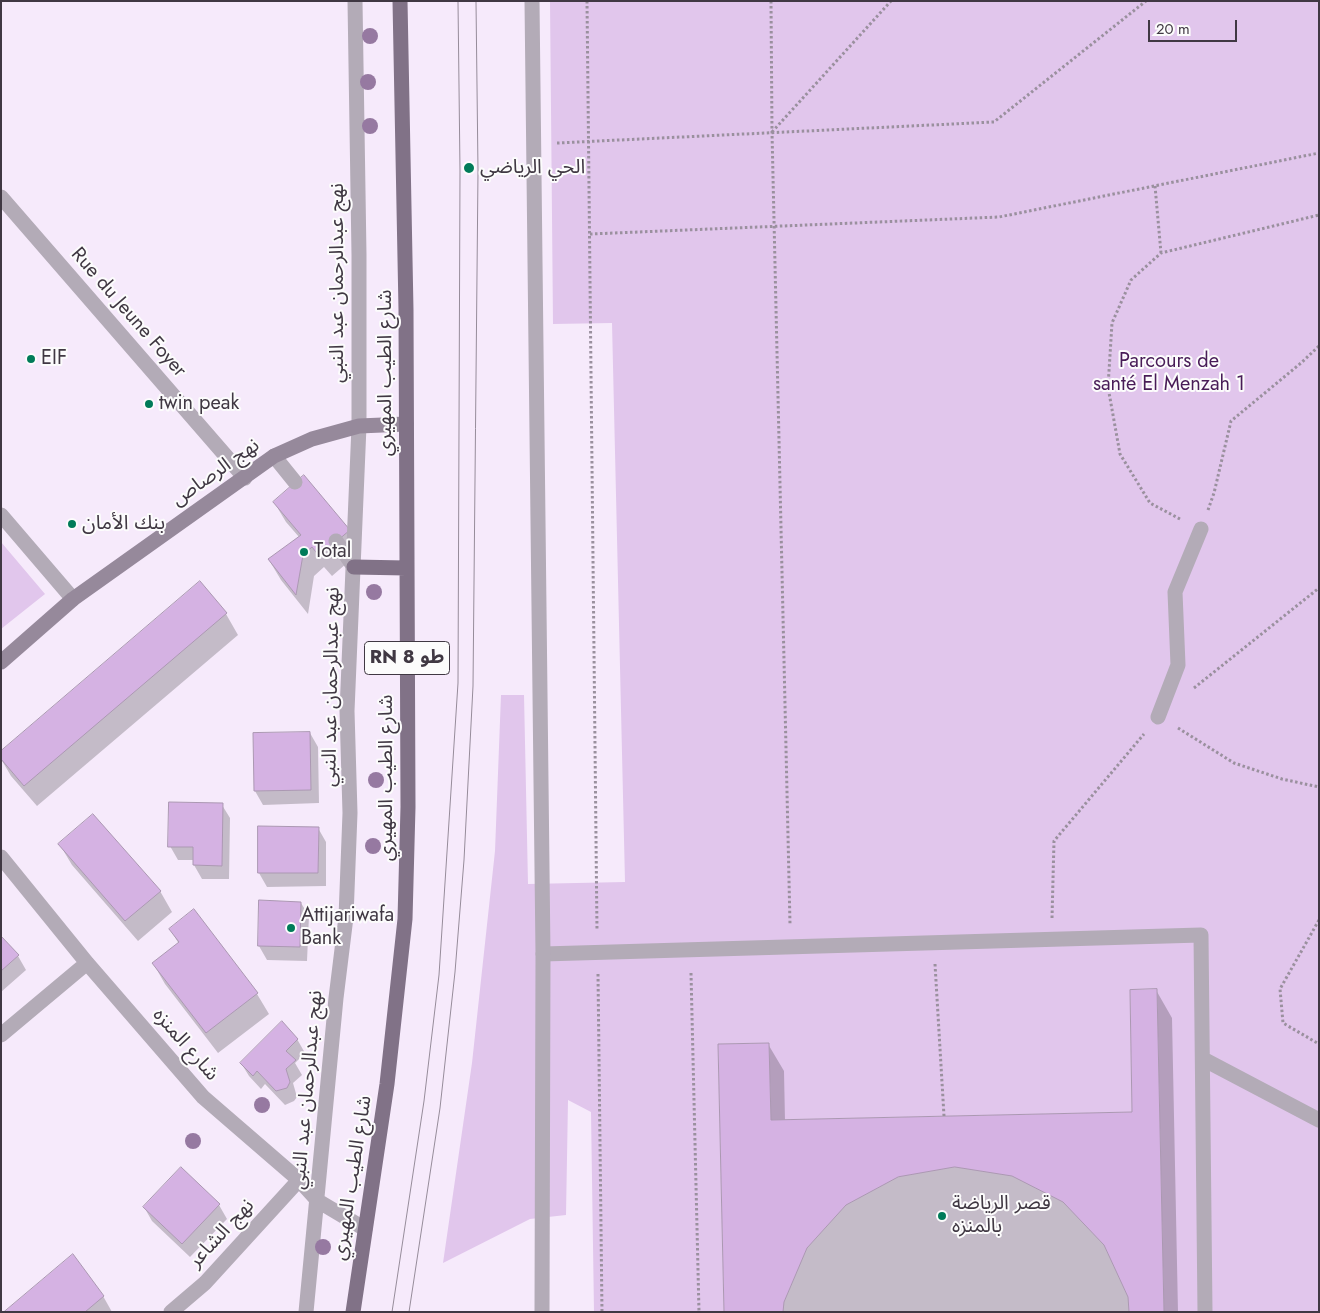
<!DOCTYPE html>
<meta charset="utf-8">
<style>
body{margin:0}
#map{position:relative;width:1320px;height:1313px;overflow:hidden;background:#f6eafb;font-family:Jost,sans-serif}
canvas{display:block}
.frame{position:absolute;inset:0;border:2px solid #403843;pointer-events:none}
.scale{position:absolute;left:1148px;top:20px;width:89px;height:22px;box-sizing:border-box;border:2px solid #403843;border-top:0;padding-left:6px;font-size:15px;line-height:18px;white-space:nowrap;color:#403843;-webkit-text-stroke:4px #fcfcfc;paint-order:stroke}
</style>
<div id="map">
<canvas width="1320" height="1313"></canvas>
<div class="frame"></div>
<div class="scale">20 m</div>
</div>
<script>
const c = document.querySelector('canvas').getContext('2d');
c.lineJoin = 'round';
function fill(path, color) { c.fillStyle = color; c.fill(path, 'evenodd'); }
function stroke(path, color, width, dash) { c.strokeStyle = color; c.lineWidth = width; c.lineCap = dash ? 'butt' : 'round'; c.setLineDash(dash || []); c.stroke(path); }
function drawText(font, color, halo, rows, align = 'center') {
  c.font = font + ' Jost,"Noto Sans Arabic",sans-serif'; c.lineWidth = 4; c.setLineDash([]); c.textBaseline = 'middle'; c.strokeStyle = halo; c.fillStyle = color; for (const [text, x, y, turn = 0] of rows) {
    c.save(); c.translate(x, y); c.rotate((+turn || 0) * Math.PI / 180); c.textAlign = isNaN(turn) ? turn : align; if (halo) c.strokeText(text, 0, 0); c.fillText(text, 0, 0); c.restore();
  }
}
fill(new Path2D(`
 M550 1H1319V1312H1164L1157 989 1130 990 1132 1112 771 1120 769 1043 718 1044 724 1312H594L591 1112 568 1100 566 1215 530 1219 443 1263 472 1063 495 851 501 695H524L528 884 625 882 612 323 553 324Z
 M1 542 45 594 1 629Z`), '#e1c6ec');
fill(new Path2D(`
 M274 502 349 530 361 551 332 576 324 567 314 576 308 614 281 580 269 560 299 537 286 522Z
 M200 583 226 614 238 635 37 806 11 776 1 759Z
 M310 733 318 747 319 803 263 805 255 791 254 734Z
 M222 805 230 818 229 879H202L194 865V860H178L170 846Z
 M318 828 326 842V886L267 887 259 873Z
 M60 845 160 891 172 912 138 941 72 865Z
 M301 903 309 916 307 961 267 960 259 946Z
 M170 929 257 994 269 1014 218 1053 165 984 153 963 179 944Z
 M1 938 18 956 26 970 1 992Z
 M1156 990 1172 1018 1178 1312H725L768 1044 784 1071 785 1121 1134 1113Z
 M297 1039 305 1053 295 1063 302 1075 293 1083 297 1097 294 1101 285 1105 265 1084 261 1089 249 1076 241 1063Z
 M219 1205 227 1219 190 1257 152 1221 144 1207Z
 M103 1296 112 1312H6Z`), '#0003');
const building = new Path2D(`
 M304 475 350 530 319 556 312 547 303 555 296 595 268 559 301 535 273 502Z
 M200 581 227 613 24 786 1 759V751Z
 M310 732 311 790 254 791 253 733Z
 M169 802 223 803 222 866 193 865V847H168Z
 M93 814 161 891 125 921 58 844Z
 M258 826 319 827 318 873H258Z
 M259 900 301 902 300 947 258 946Z
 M194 909 258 993 206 1033 152 963 179 942 169 929Z
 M1 936 19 955 1 971Z
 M1157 989 1164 1312H724L718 1044 769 1043 771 1120 1132 1112 1130 990Z
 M282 1021 298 1039 286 1051 296 1060 286 1069 290 1082 287 1088 276 1091 257 1071 253 1076 240 1063Z
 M181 1167 220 1204 182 1244 143 1207Z
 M955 1167 1012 1176 1063 1202 1104 1245 1128 1297 1129 1312H783L784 1302 807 1248 846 1205 898 1177Z
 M73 1254 104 1296 85 1312H4Z`);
fill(building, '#d5b2e3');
stroke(building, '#ab98b2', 1);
stroke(new Path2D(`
 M587 1 597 931
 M771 1 772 132 790 924
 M772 132 891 1
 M557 143 994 122 1146 1
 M1155 186 1161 253
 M590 234 999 217 1319 153
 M1208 510 1214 493 1231 421 1301 363 1319 346
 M1180 519 1150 503 1120 454 1108 387 1112 323 1131 280 1161 253 1319 215
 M1194 688 1319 588
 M1178 728 1234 763 1282 779 1319 787
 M1052 918 1054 841 1144 734
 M1319 920 1280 989 1283 1023 1319 1044
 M935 964 944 1116
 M691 973 699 1312
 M598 974 602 1312`), '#9a909e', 3, [2.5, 2.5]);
stroke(new Path2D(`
 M274 456 295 482
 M336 541 354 567
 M543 954 1201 935 1205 1312
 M1203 1059 1319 1120`), '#b3abb7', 15);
stroke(new Path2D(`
 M532 1 543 954 542 1312
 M1 197 245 478
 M1 515 73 599
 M1158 717 1178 665 1175 592 1201 529
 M1 857 87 963 203 1097 299 1180 318 1201 365 1229
 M1 1035 87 963
 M171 1312 205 1283 299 1180
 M306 1312 336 998 346 917 350 813 347 711 359 426V255L355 1`), '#b3abb7', 15);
stroke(new Path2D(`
 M1 662 73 599 274 456 312 439 359 426 406 424`), '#96899b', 15);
stroke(new Path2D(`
 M354 567 406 568
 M353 1312 387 1084 405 919 408 807 406 310 400 1`), '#817287', 15);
stroke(new Path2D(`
 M392 1312 424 1101 439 975 458 683 460 171 458 1
 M409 1312 440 1108 455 972 464 860 473 686 478 171 476 1`), '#968c9a', 1);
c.fillStyle = '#9679a1';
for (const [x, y] of [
 [370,36],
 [368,82],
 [370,126],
 [374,592],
 [376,780],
 [373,846],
 [262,1105],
 [193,1141],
 [323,1247]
]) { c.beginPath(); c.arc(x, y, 8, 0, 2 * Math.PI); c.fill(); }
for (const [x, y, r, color] of [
 [469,168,6,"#007b59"],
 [31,359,5,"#007b59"],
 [149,404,5,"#007b59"],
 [72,524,5,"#007b59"],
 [304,552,5,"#007b59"],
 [291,928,5,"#007b59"],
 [942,1216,5,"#007b59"]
]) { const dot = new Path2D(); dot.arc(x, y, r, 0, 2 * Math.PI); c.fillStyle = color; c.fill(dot); stroke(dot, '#fcfcfc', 2); }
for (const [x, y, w] of [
 [407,658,85]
]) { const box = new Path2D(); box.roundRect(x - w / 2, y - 16.5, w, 33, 4); c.fillStyle = '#fcfcfc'; c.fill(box); stroke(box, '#403843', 1); }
drawText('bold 19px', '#403843', null, [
 ["RN 8 طو",407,658]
]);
drawText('20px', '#403843', '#fcfcfc', [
 ["الحي الرياضي",480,168],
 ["EIF",41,359],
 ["twin peak",159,404],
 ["بنك الأمان",82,524],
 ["Total",314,552],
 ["Attijariwafa",301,916],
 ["Bank",301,939],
 ["قصر الرياضة",952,1204],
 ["بالمنزه",952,1227]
], 'left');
drawText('20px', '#403843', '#fcfcfc', [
 ["نهج عبدالرحمان عبد النبي",338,283,-90],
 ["Rue du Jeune Foyer",128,313,49],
 ["شارع الطيب المهيري",386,373,-90],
 ["نهج الرصاص",216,473,-35],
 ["نهج عبدالرحمان عبد النبي",332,687,-89],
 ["شارع الطيب المهيري",387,778,-90],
 ["شارع المنزه",185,1045,49],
 ["نهج عبدالرحمان عبد النبي",308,1090,-85],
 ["شارع الطيب المهيري",353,1178,-81],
 ["نهج الشاعر",222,1234,-47]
]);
drawText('20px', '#481c57', '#fcfcfc', [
 ["Parcours de",1169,362],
 ["santé El Menzah 1",1169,385]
]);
</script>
